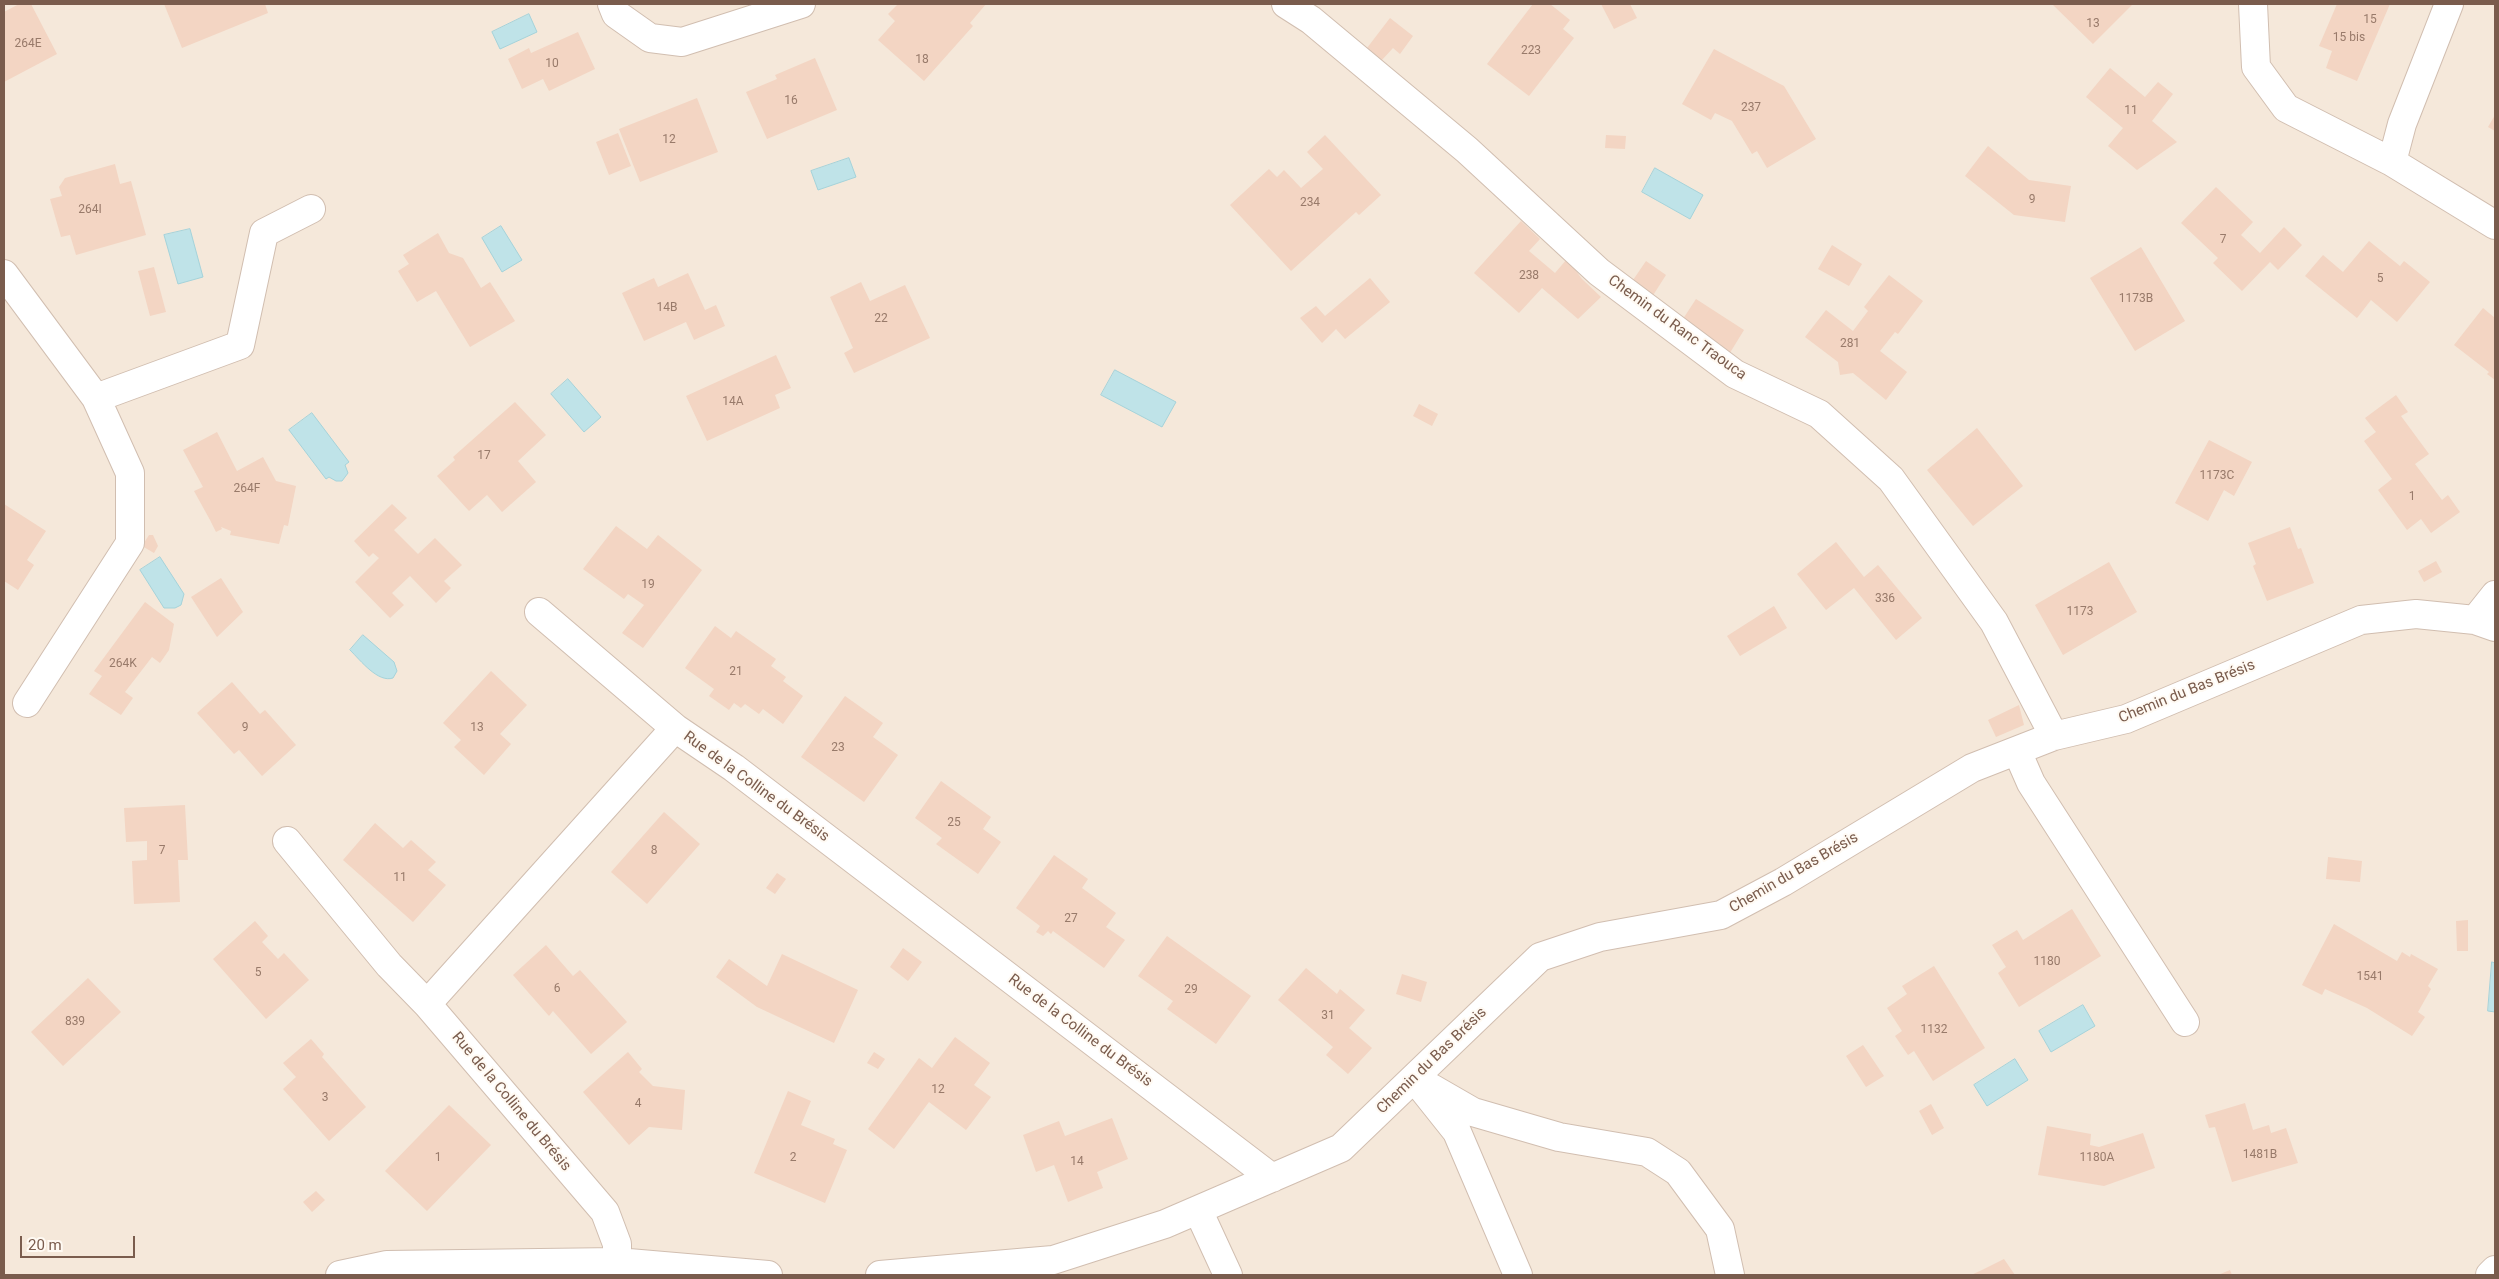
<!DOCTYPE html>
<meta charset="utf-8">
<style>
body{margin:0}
#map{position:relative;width:2499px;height:1279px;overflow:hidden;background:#fdf6ec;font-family:Roboto,sans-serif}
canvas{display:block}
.frame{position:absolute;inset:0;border:5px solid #7a5c4d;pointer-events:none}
.scale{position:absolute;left:20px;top:1236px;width:115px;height:22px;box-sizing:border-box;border:2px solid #7a5c4d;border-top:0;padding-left:6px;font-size:15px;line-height:18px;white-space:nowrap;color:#7a5c4d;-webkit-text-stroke:4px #fffaf3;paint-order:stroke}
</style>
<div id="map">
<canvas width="2499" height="1279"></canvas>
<div class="frame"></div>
<div class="scale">20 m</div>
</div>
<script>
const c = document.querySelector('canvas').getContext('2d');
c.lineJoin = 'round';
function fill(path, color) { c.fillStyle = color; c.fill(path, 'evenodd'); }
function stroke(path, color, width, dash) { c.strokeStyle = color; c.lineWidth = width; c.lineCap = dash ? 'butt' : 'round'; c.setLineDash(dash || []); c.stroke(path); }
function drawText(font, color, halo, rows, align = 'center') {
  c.font = font + ' Roboto,sans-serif'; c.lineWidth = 4; c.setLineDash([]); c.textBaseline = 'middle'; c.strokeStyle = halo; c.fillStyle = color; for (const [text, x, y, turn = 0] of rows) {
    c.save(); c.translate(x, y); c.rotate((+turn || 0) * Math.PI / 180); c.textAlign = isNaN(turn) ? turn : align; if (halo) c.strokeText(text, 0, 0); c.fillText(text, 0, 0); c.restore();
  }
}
fill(new Path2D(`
 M4 4H2495V1275H4Z`), '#f5e8da');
const water = new Path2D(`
 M529 14 537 32 500 49 492 32Z
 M849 158 856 177 818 190 811 171Z
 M1655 168 1703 195 1690 219 1642 192Z
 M501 226 522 260 502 272 482 238Z
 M190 229 203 277 178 284 164 235Z
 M1115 370 1176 402 1162 427 1101 395Z
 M568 379 601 417 584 432 551 394Z
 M312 413 349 462 345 465 348 473 342 481H336L329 477 326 479 289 430Z
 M160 557 184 594 181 605 175 608H164L140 570Z
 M363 635 394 662 397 671 393 678C378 683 361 661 350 650Z
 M2492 962 2495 963V1012L2488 1011Z
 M2083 1005 2095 1026 2051 1052 2039 1031Z
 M2015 1059 2028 1080 1987 1106 1974 1085Z`);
fill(water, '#bfe3e8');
stroke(water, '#a5d3da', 1);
fill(new Path2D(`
 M19 4H31L57 54 4 82V12Z
 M164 4H265L268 13 182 48Z
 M898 4H986L970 23 973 26 924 81 878 40 895 21 888 14Z
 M1533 4H1550L1570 20 1563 29 1574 38 1529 96 1487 64Z
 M1601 4H1630L1637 18 1614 29Z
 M2052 4H2133L2093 44Z
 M2337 4H2390L2357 81 2326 68 2332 51 2319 46Z
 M1390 18 1413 36 1400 54 1393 48 1381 61 1367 48Z
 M578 32 595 69 549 91 543 79 522 89 508 59 529 48 531 53Z
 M1714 49 1784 86 1816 139 1767 168 1757 151 1752 154 1732 121 1715 113 1711 120 1682 104Z
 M815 58 837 110 767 139 746 92 777 79 775 75Z
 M2110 68 2145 97 2158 82 2173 94 2152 121 2177 142 2137 170 2108 146 2123 128 2086 97Z
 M697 98 718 152 640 182 619 129Z
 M2495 115V131L2488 127Z
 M618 133 631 166 609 175 596 142Z
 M1325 135 1381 195 1359 215 1356 212 1291 271 1230 205 1269 169 1277 177 1284 170 1301 188 1323 169 1307 152Z
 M1606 135 1626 136 1625 149 1605 148Z
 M1988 146 2029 180 2071 186 2065 222 2014 215 1965 176Z
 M115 164 120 184 131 181 146 235 76 255 70 235 61 237 50 199 62 196 59 187 65 178Z
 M2216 187 2253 222 2241 235 2260 253 2284 227 2302 245 2278 270 2270 262 2242 291 2213 263 2218 258 2181 223Z
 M1521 221 1540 239 1529 251 1555 273 1567 259 1582 279 1601 297 1578 319 1542 288 1519 313 1474 273Z
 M438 233 449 253 463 258 481 288 490 282 515 321 470 347 436 291 417 302 398 271 409 264 403 255Z
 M2369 241 2400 266 2404 261 2430 282 2397 322 2371 300 2357 318 2305 276 2323 255 2343 272Z
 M1832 245 1862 264 1849 286 1818 269Z
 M2141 247 2185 321 2135 351 2090 278Z
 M1646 261 1666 275 1650 300 1631 283Z
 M154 267 166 312 150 316 138 271Z
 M688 273 705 310 716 305 725 326 694 340 686 322 644 341 622 293 654 278 658 287Z
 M1889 275 1923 301 1898 334 1895 332 1880 351 1907 372 1886 400 1853 373 1840 375 1838 362 1805 337 1826 310 1853 331 1868 311 1864 307Z
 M1370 278 1390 302 1345 339 1336 329 1322 343 1300 318 1316 306 1325 316Z
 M861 282 870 301 905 285 930 338 854 373 844 353 853 348 830 297Z
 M1696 299 1744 330 1728 356 1679 325Z
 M2483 308 2495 318V380L2487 374 2489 372 2454 345Z
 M776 355 791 388 775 395 780 408 707 441 686 396Z
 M2396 395 2408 412 2401 416 2429 454 2415 464 2442 500 2448 495 2460 512 2431 533 2421 519 2407 530 2378 490 2392 479 2364 441 2376 432 2365 418Z
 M515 402 546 435 518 461 536 482 502 512 487 495 469 511 437 476 455 460 453 457Z
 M1419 404 1438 414 1432 426 1413 416Z
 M1977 428 2023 486 1973 526 1927 470Z
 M217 432 237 471 263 457 276 481 296 486 288 526 284 525 279 544 230 535 231 531 221 527 222 529 216 532 210 520 194 491 203 487 183 450Z
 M2209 440 2252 462 2234 496 2224 490 2208 521 2175 503Z
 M4 504 46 531 27 560 34 565 18 590 4 581Z
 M392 504 407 518 394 530 418 554 435 538 462 565 444 581 451 588 436 603 410 576 392 593 404 605 390 618 355 582 379 558 373 553 369 557 354 541Z
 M616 526 647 549 658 535 702 570 643 648 622 633 644 605 628 594 624 599 583 569Z
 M2290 527 2298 549 2301 548 2314 583 2267 601 2253 566 2256 564 2248 543Z
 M149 535H153L158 546 154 553 142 546Z
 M1836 542 1864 577 1878 565 1922 618 1896 640 1854 588 1826 610 1797 574Z
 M2436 561 2442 572 2424 582 2418 571Z
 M2109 562 2137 612 2063 655 2035 605Z
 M221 578 243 612 217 637 191 597Z
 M145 602 174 624 169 650 160 663 152 657 125 692 133 698 121 715 89 694 102 676 94 671Z
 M1774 606 1787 628 1740 656 1727 636Z
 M715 626 731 638 736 631 776 659 771 666 786 677 783 681 803 696 783 724 763 709 759 714 745 704 741 708 734 703 729 710 709 696 714 689 685 668Z
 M491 671 527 705 500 734 511 744 484 775 454 747 461 740 443 723Z
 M232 682 260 714 265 710 296 745 262 776 239 750 234 754 197 713Z
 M845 696 883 723 873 737 898 755 864 802 801 757Z
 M2019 705 2024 725 1996 737 1988 720Z
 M941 781 991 817 983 829 1001 842 978 874 936 844 942 838 915 818Z
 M185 805 188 860H178L180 902 134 904 132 861 147 860V841L126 842 124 808Z
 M664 812 700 844 647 904 611 872Z
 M375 823 403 848 411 840 436 862 428 870 446 885 413 922 343 860Z
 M1054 855 1088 879 1082 888 1116 913 1106 927 1125 940 1104 968 1053 931 1051 934 1048 931 1043 936 1036 932 1040 926 1016 908Z
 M2328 857 2362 861 2360 882 2326 879Z
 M777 873 786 879 775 894 766 888Z
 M2072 909 2101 956 2019 1007 1998 973 2006 967 1992 945 2017 930 2023 940Z
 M2468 920V951H2457L2456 921Z
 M255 921 268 936 262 942 278 959 284 953 309 980 266 1019 213 959Z
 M2334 924 2397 961 2402 952 2410 957 2411 954 2438 969 2428 986 2431 989 2418 1012 2425 1017 2412 1036 2367 1008 2325 989 2322 995 2302 985Z
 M1167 936 1251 996 1216 1044 1167 1009 1173 1001 1138 976Z
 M546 945 573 976 580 970 627 1022 591 1054 553 1011 549 1016 513 975Z
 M903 948 922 962 908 981 890 967Z
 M782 954 858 990 834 1043 757 1007 716 977 729 959 767 986Z
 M1934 966 1985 1048 1933 1081 1914 1051 1908 1055 1895 1036 1902 1031 1887 1008 1907 994 1902 986Z
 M1306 968 1337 994 1340 989 1365 1010 1349 1028 1372 1048 1348 1074 1326 1055 1333 1047 1278 1000Z
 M1402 974 1427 982 1421 1002 1396 994Z
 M88 978 121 1012 63 1066 31 1032Z
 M955 1037 990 1063 974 1085 991 1097 966 1130 929 1102 894 1149 868 1129 919 1058 932 1068Z
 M311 1039 324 1054 322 1057 366 1107 329 1141 283 1089 296 1077 283 1063Z
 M1863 1045 1884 1076 1866 1087 1846 1056Z
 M628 1052 642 1069 639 1072 653 1086 685 1090 682 1130 649 1127 629 1145 583 1092Z
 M874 1052 885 1059 878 1069 867 1063Z
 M788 1091 811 1101 801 1125 835 1139 833 1144 847 1150 825 1203 754 1173Z
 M2245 1103 2253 1130 2269 1125 2271 1133 2286 1128 2298 1163 2232 1182 2215 1127 2209 1128 2205 1115Z
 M1931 1104 1944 1128 1932 1135 1919 1111Z
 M449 1105 491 1145 427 1211 385 1171Z
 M1112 1118 1128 1159 1097 1172 1103 1188 1068 1202 1054 1165 1036 1172 1023 1135 1059 1121 1065 1136Z
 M2047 1126 2091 1134 2090 1145 2099 1147 2143 1133 2155 1168 2104 1186 2038 1175Z
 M316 1191 325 1200 312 1212 303 1202Z
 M2004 1259 2015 1275H1971L1982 1270Z
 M2230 1270 2232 1275H2218Z`), '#f3d5c3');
const minor = new Path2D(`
 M612 4 616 14 650 38 682 42 801 4
 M1286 4 1311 20 1467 150 1599 272 1735 374 1819 414 1891 479 1994 622 2054 736
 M2253 4 2256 67 2286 108 2392 162
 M2449 4 2402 124 2392 162 2495 225
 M4 274 96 398 130 473V543L27 703
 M96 398 240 345 264 233 311 209
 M539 612 675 728
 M2475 620 2495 595
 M2017 751 2031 783 2185 1022
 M287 841 389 965 427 1004
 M1198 1210 1228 1275
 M617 1262V1244L605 1212 427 1004 675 728 734 768 1272 1178
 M340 1275 387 1265 617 1262 768 1275
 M880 1275 1053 1260 1165 1224 1341 1148 1540 957 1600 937 1721 915 1783 882 1972 768 2054 736 2126 719 2361 620 2416 614 2475 620 2495 627
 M1518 1275 1457 1132 1414 1078 1473 1112 1559 1137 1647 1152 1678 1172 1720 1229 1730 1275
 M2490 1275 2495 1270`);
stroke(minor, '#d1beb0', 30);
stroke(minor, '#fff', 28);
drawText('12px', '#987a6a', null, [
 ["15",2370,20],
 ["13",2093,24],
 ["15 bis",2349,38],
 ["264E",28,44],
 ["223",1531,51],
 ["18",922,60],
 ["10",552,64],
 ["16",791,101],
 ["237",1751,108],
 ["11",2131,111],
 ["12",669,140],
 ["9",2032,200],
 ["234",1310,203],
 ["264I",90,210],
 ["7",2223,240],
 ["238",1529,276],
 ["5",2380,279],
 ["1173B",2136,299],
 ["14B",667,308],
 ["22",881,319],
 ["281",1850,344],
 ["14A",733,402],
 ["17",484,456],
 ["1173C",2217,476],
 ["264F",247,489],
 ["1",2412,497],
 ["19",648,585],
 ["336",1885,599],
 ["1173",2080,612],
 ["264K",123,664],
 ["21",736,672],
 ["9",245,728],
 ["13",477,728],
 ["23",838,748],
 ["25",954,823],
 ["7",162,851],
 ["8",654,851],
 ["11",400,878],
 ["27",1071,919],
 ["1180",2047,962],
 ["5",258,973],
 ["1541",2370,977],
 ["6",557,989],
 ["29",1191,990],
 ["31",1328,1016],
 ["839",75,1022],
 ["1132",1934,1030],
 ["12",938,1090],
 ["3",325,1098],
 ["4",638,1104],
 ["1481B",2260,1155],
 ["1",438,1158],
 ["2",793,1158],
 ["1180A",2097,1158],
 ["14",1077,1162]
]);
drawText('15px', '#7a5c4d', '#fffaf3', [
 ["Chemin du Ranc Traouca",1677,328,36],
 ["Chemin du Bas Brésis",2187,692,-22],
 ["Rue de la Colline du Brésis",756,787,36],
 ["Chemin du Bas Brésis",1794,873,-30],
 ["Rue de la Colline du Brésis",1080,1031,37],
 ["Chemin du Bas Brésis",1432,1061,-44],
 ["Rue de la Colline du Brésis",511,1102,50]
]);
</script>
